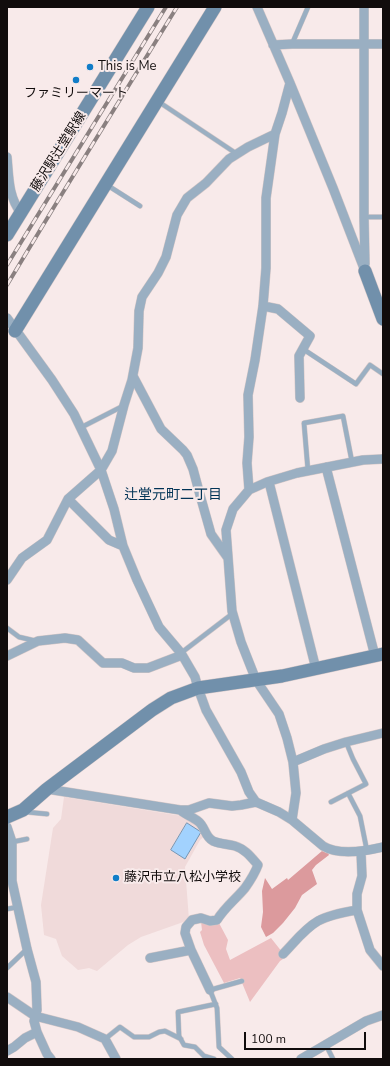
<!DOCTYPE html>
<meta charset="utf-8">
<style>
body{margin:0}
#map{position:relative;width:390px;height:1066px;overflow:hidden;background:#f8eaea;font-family:"Nunito Sans",sans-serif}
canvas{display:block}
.frame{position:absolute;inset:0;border:8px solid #110c0c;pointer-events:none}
.scale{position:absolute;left:244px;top:1032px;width:122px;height:18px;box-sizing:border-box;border:2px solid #110c0c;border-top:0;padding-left:5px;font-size:12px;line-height:14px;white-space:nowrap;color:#110c0c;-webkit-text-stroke:3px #f8eaea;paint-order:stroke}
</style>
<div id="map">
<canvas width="390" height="1066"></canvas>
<div class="frame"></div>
<div class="scale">100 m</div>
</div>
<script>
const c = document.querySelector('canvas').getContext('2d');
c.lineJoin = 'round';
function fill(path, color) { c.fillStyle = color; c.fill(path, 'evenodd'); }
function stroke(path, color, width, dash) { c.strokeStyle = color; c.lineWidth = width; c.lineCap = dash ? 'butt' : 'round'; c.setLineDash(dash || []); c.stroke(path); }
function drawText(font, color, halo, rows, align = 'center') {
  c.font = font + ' "Nunito Sans","Noto Sans JP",sans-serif'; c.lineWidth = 4; c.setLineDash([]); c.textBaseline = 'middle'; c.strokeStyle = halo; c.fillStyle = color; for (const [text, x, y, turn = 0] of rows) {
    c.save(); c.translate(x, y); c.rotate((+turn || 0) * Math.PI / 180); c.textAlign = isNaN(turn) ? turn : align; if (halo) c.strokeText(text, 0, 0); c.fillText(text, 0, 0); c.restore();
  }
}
fill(new Path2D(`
 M64 797 182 816 197 825 205 836 200 840 185 867 189 920 141 937 128 945 97 971 89 968 78 970 62 956 56 939 44 935 41 905 53 828 61 819Z`), '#f0dada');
fill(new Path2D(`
 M201 922 219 923 228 940 226 949 230 960 271 938 286 957 280 961 250 1002 240 978 224 983 204 945 200 932 202 930Z`), '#ecbfc1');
fill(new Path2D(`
 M322 851 328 853 329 855 316 865 312 870 317 884 302 895 295 908 283 923 273 933 266 937 261 927 263 912 262 891 265 878 272 889 287 878 288 880Z`), '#dc9a9d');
const water = new Path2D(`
 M187 823 201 832 185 859 171 850Z`);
fill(water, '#a2d2fe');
stroke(water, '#7697b5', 1);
const lane = new Path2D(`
 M292 44 308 7
 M159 102 237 154
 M107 185 140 206
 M364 217H383
 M303 349 356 384 370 365 383 374
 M80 428 123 406
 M308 471 304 423 343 416 352 462
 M7 628 19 637 36 641
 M181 653 232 614
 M348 793 360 816 367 851
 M331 802 366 784 353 759 346 742
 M26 812 47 814
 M12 842 27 839
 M7 909 18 907
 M7 968 27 949
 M105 1039 120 1027 134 1037H149L159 1032 165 1031 181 1039
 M326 1045 333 1059
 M214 1059 204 1056 195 1047 184 1045 179 1036 178 1012 216 1004
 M232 1059 219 1047 217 1008 210 990 242 981`);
const street = new Path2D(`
 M257 7 290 83 333 188 365 271
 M364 7V217L365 264
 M273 45 292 44H383
 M7 157C9 178 8 196 21 213
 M263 306 278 309 310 336 299 356 300 398
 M7 318 52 380 74 414 101 470 114 509 123 546 137 580 159 627 181 653 195 677 198 688 206 710 241 772 249 792 256 802 279 812 292 820 323 846C339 856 366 851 383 847
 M133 376 161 429 183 450 187 455 193 469 200 495 211 534 228 558
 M326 467 375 656
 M269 482 316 669
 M249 490 247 463 249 437 248 395 255 360 263 306 266 268V198L275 134 282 113 290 83
 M68 499 109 540 123 546
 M7 580 22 558 47 540 68 499 101 470 112 451 124 405 132 380 138 348 139 311 142 297 158 273 166 257 177 215 187 198 206 183 229 159 248 147 275 134
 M7 656 38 641 65 638 78 640 103 663H122L134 668H148L182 655
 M293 762 324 749 346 742 383 733
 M47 789 180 810C186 815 193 817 199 822 205 827 205 837 213 841 220 844 228 844 235 846 245 849 251 857 258 865 255 873 250 881 245 888 236 899 225 907 217 920L210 921 201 918 192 920 186 927 185 933 191 950 210 990
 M180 810H189L209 803 232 806 241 805 256 802
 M292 820 296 793 293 762 287 738 279 714 256 680 241 642 232 611 226 530 233 509 249 490 267 482 297 473 363 460 383 459
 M7 827 12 842V881L27 949 36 982 37 1010 34 1021 37 1032 25 1038 14 1047 7 1051
 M361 852 362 876 357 894V910L370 950 383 966
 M283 954C294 943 304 929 318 921 329 915 345 912 357 910
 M150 958 191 950
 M7 997 35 1016 78 1027 105 1039 116 1059
 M37 1032 47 1054 51 1059
 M301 1059 320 1048 366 1021 383 1015`);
const secondary = new Path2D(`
 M7 235 148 7
 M365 271 383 319
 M15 331 215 7
 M7 817 23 810 47 789 152 710 171 698 198 688 282 676 383 654`);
stroke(lane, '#d3c6c6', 5.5);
stroke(street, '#d3c6c6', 10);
stroke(secondary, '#d3c6c6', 14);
stroke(lane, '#9aafc2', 4.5);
stroke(street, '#9aafc2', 9);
stroke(secondary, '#7190ab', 13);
const rail = new Path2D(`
 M7 265 166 7
 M7 285 54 207 177 7`);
stroke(rail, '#8a8080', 4);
stroke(rail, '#f8eaea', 2.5, [8]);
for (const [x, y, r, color] of [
 [90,67,4,"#117dc8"],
 [76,80,4,"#117dc8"],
 [116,878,4,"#117dc8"]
]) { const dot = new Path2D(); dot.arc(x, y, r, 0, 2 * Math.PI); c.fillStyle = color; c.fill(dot); stroke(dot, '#f8eaea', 1.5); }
drawText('13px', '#110c0c', '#f8eaea', [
 ["This is Me",98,67],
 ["ファミリーマート",76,94,"center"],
 ["藤沢市立八松小学校",124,878]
], 'left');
drawText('13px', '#110c0c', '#f8eaea', [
 ["藤沢駅辻堂駅線",59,152,-58]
]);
drawText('14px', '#013356', '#f8eaea', [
 ["辻堂元町二丁目",173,496]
]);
</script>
